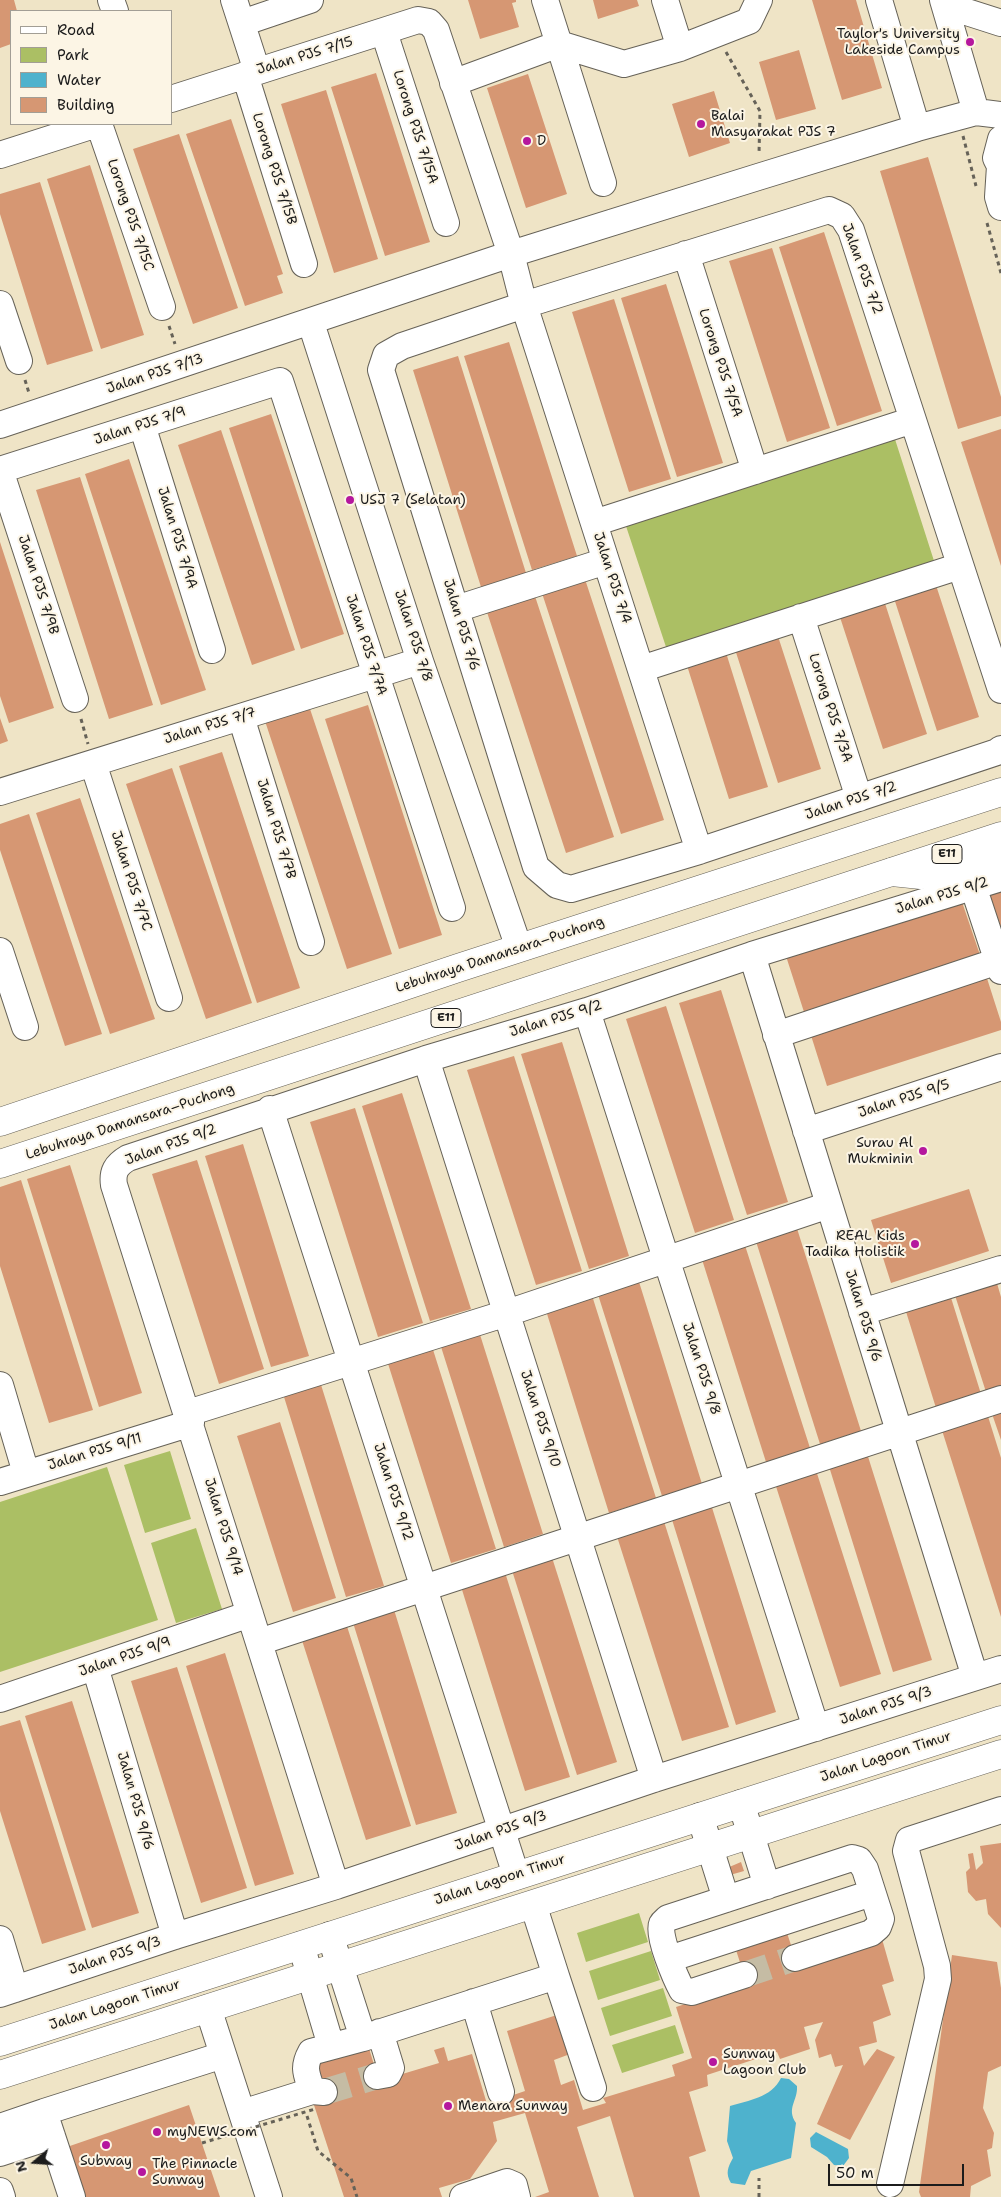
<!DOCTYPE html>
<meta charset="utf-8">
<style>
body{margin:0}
#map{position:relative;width:1001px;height:2197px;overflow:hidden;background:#efe4c6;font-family:"Shantell Sans",sans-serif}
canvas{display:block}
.legend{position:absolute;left:10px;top:10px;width:162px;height:115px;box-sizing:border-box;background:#fcf5e5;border:1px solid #a29e95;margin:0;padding:6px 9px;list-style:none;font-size:15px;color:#1c1c1c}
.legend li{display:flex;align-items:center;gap:10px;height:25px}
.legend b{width:25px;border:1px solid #a29e95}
.north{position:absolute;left:10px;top:2137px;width:50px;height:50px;-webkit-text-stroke:4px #fcf5e5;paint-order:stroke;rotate:252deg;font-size:14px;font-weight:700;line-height:20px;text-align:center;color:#1c1c1c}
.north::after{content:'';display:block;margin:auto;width:18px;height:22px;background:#1c1c1c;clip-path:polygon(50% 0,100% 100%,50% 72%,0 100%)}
.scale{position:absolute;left:828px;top:2164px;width:136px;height:22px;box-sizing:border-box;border:2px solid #1c1c1c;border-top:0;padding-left:6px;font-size:15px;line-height:18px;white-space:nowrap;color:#1c1c1c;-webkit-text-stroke:4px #fcf5e5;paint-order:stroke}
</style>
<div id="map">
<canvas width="1001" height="2197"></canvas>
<ul class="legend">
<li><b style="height:6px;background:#fff"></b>Road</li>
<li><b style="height:14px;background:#abbf64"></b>Park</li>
<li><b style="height:14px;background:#4eb2cd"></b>Water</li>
<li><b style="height:14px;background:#d69773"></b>Building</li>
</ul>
<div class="north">N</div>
<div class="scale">50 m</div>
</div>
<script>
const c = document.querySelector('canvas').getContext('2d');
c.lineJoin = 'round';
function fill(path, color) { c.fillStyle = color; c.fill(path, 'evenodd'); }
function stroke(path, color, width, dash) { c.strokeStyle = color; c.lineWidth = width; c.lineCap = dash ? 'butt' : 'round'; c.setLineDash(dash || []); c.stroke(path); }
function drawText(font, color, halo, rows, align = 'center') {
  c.font = font + ' "Shantell Sans",sans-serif'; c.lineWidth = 4; c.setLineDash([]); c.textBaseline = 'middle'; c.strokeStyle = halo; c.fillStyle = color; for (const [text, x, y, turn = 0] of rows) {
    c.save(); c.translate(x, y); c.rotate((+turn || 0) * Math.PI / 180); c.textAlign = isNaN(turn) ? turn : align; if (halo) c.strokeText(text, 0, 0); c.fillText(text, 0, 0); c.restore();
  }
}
fill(new Path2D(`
 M893 433 935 564 667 650 624 520Z
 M170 1451 191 1519 145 1533 124 1465Z
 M107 1467 158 1620 0 1672V1502Z
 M196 1528 222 1609 176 1623 151 1543Z
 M639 1913 648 1942 586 1962 577 1933Z
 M651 1951 660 1980 598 2000 589 1971Z
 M663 1988 672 2016 610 2036 601 2008Z
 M675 2025 684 2053 622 2073 612 2045Z`), '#abbf64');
fill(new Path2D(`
 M781 2078 789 2079 797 2086C798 2101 786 2108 796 2123L791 2158 751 2171 745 2185 731 2183C725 2173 728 2167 733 2158L727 2141 730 2106C749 2100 771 2098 781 2078Z
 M816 2132 848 2149 849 2158 843 2166 834 2165 827 2157 811 2147 810 2138Z`), '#4eb2cd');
fill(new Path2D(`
 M0 0H14L17 11H11V44L0 48Z
 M468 0H516V2L512 3 519 27 480 39Z
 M593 0H637L639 6 598 19Z
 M812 0H856L882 88 842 100Z
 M799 50 816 109 776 120 759 62Z
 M376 73 430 242 385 256 331 87Z
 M528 74 567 194 526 208 487 88Z
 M326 90 378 259 334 273 281 104Z
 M714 91 730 143 689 157 672 104Z
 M231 119 283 274 277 276 283 293 245 306 186 134Z
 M179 134 238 308 193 324 133 149Z
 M928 157 1001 397V416L958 429 880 171Z
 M90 165 144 335 101 349 47 179Z
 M40 182 93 351 47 365 0 214V194Z
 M824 232 882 411 837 426 779 247Z
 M772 248 830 428 787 442 729 261Z
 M666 284 723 463 677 477 621 298Z
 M614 299 671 479 629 492 572 312Z
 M509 342 577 556 532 570 464 356Z
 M458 356 526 573 481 587 413 370Z
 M271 414 344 634 301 649 229 428Z
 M1001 429V566L961 442Z
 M221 430 295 650 252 665 178 445Z
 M129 459 206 690 161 705 85 474Z
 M80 477 153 705 109 719 36 490Z
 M0 542 54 708 9 723 0 696Z
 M582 570 664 820 621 834 539 584Z
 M933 576 979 717 937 731 891 589Z
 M532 587 614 837 566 853 484 603Z
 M882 594 927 734 883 749 837 608Z
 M775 627 821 769 778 783 732 640Z
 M723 643 768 787 729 799 684 656Z
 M368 705 442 935 399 949 325 719Z
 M309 706 392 954 347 969 265 721Z
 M0 718 8 741 0 744Z
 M222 752 300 988 257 1003 179 766Z
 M172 768 252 1003 206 1019 126 784Z
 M80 798 155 1019 110 1034 36 813Z
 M29 814 102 1034 65 1046 0 850V824Z
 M1001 890V948L984 896Z
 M960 896 980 955 804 1012 785 953Z
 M984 969 1001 1022V1030L827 1086 808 1026Z
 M721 990 788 1202 747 1215 679 1003Z
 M666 1006 734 1220 695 1233 626 1019Z
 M562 1042 629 1256 589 1269 521 1054Z
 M514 1056 582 1271 536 1285 467 1070Z
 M402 1093 471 1309 430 1321 362 1106Z
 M355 1108 423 1323 378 1337 310 1122Z
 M243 1144 309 1356 271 1367 205 1156Z
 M197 1160 264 1369 219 1384 152 1174Z
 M70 1165 142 1393 99 1407 27 1179Z
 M21 1180 93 1410 49 1423 0 1266V1187Z
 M969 1189 989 1251 891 1283 871 1220Z
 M794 1219 861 1431 820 1444 753 1232Z
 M742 1236 810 1448 766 1462 699 1250Z
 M635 1269 702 1484 662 1496 594 1282Z
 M994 1273 1001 1297V1388L986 1392 952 1286Z
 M589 1286 656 1498 609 1513 543 1301Z
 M948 1288 981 1394 936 1408 903 1302Z
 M476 1322 543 1534 504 1547 437 1334Z
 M429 1337 496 1549 451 1563 384 1351Z
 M317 1372 384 1586 346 1597 280 1384Z
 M1001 1404V1440L990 1408Z
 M986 1410 1001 1458V1617L940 1424Z
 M280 1422 336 1598 293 1612 237 1436Z
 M865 1447 932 1660 893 1672 827 1460Z
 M814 1464 881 1674 840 1687 773 1477Z
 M709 1498 776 1712 736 1725 669 1510Z
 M661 1512 729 1727 682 1741 614 1527Z
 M549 1548 617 1762 577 1775 509 1561Z
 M502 1563 570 1777 525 1791 458 1577Z
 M391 1600 457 1813 416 1825 350 1613Z
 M344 1617 411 1826 366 1840 299 1631Z
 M225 1653 294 1874 255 1886 186 1666Z
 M177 1667 247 1888 201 1903 131 1681Z
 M72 1701 139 1913 92 1928 25 1716Z
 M20 1720 86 1930 42 1944 0 1811V1726Z
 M1001 1843V1928L988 1914 986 1899 976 1901 968 1892 966 1872 970 1868 968 1854 973 1853 976 1870 983 1863 980 1846Z
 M741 1862 744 1871 730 1875 727 1868Z
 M787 1933 798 1966 882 1939 894 1981 882 1985 891 2015 873 2022 877 2042 859 2047 864 2066 877 2049 895 2057 850 2140 817 2124 843 2065 835 2067 831 2054 819 2058 815 2040 823 2022 804 2027 810 2049 780 2059 777 2052 707 2075 708 2086 689 2092 706 2151 689 2157 700 2197H634L610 2116 577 2127 599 2197H535L549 2192 525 2113 493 2122 497 2141 470 2179 439 2188 442 2197H344L313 2102 315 2063 368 2045 379 2081 439 2063 434 2050 444 2047 448 2061 472 2054 487 2104 525 2091 507 2031 560 2014 570 2054 554 2060 561 2085 574 2080 583 2110 606 2103 603 2098 675 2076 672 2065 692 2058 676 2007 747 1984 736 1950Z
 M952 1955 997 1962 1001 1988V2066L988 2072 983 2108 994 2133 992 2148 987 2150 991 2176 971 2186 970 2197H921L919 2192Z
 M189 2105 220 2197H80L64 2148Z`), '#d69773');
stroke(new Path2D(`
 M744 1975 795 1958
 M324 2092 377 2076`), '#c5bca4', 26, [26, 13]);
const minor = new Path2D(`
 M111 0 115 11
 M234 0 257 71
 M545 0 603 183
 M665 0 680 48
 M879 0 917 128
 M943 0 976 112
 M945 5 1001 23
 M242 23 310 0
 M384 32 446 223
 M245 75 304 264
 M453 83 559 44 624 64 680 48 749 21 759 0
 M171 99 418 20 429 22 436 30 511 254 524 305 829 210 842 216 851 230 1001 690
 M99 124 162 307
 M1001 139 996 158 1000 166 998 197 1001 207
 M0 155 97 124
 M686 254 755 471
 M0 304 19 361
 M311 323 420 661 519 948
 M0 425 511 254 758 177 917 128 976 112 1001 115
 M142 425 212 650
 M0 470 280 381 452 908
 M0 470 75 699
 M594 523 913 420
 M456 609 606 561
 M801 617 859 798
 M641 669 960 566
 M241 717 311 942
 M93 763 169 998
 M0 792 420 661
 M699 851 524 305 402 346 386 355 381 370 536 867 557 885 571 889 699 851 997 752 1001 749
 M973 886 1001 971
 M0 951 25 1027
 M752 955 975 1677
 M587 1011 816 1728
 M776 1035 998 961
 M426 1059 654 1779
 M270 1109 516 1875
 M806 1131 1001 1067
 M862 1312 1001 1269
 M0 1385 26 1473
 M188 1413 507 1313 829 1205
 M0 1482 191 1423
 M259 1642 1001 1399
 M95 1667 175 1936
 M0 1699 250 1614
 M741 1803 767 1886
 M700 1816 726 1899
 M336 1886 114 1185C112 1172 116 1165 128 1158L426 1059 587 1011 752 955 1001 878
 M330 1935 363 2038
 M0 1939 15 1989
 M301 1945 331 2046
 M669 1959 872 1893
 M744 1975 692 1992 682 1990C676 1979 657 1935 662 1924 663 1922 666 1920 668 1918L852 1858 859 1860 865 1869 881 1919 878 1927 871 1933 795 1958
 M556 1976 593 2088
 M0 1994 175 1936 336 1886 654 1779 1001 1669
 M474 2002 501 2092
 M208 2008 269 2197
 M377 2076 388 2074 391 2068 380 2032
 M312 2091C307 2075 302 2068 311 2052L363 2038 556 1976 533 1904
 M242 2113 312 2091 324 2092
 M0 2127 44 2112
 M0 2153 52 2136
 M890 2184 938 1979 937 1966 906 1851 909 1840 1001 1810
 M0 2191 2 2197
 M72 2197 44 2112 223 2055
 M463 2197 507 2182 514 2185 517 2197`);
const major = new Path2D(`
 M892 872 921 875 954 873 1001 859
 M0 2042 1001 1720
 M0 2075 1001 1754`);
const highway = new Path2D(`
 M0 1122 458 968 1001 792
 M0 1164 1001 836`);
stroke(minor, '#666258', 28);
stroke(major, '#666258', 29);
stroke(highway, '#666258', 29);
stroke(new Path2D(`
 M726 52 760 111 759 154
 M963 136 976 186
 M987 223 1001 273
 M169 326 175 344
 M25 380 29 393
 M81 719 88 744
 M307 2116 318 2151 351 2178 357 2197
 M759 2197V2178`), '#666258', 3, [4, 4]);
stroke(minor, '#fff', 26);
stroke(major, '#fff', 28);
stroke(highway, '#fff', 28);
stroke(new Path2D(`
 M202 2143 315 2109`), '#666258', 3, [4, 4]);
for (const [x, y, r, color] of [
 [970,42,5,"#b5179e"],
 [701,124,5,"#b5179e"],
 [527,141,5,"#b5179e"],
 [350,500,5,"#b5179e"],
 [923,1151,5,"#b5179e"],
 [915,1244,5,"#b5179e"],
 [713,2062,5,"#b5179e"],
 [448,2106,5,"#b5179e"],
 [157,2132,5,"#b5179e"],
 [106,2145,5,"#b5179e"],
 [142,2172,5,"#b5179e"]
]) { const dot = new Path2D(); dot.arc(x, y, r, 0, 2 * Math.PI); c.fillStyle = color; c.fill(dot); stroke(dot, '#fcf5e5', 2); }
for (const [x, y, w] of [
 [947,854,30],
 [446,1018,30]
]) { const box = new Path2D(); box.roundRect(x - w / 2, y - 9.5, w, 19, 4); c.fillStyle = '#fcf5e5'; c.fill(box); stroke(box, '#1c1c1c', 1); }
drawText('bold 12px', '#1c1c1c', null, [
 ["E11",947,854],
 ["E11",446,1018]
]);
drawText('14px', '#1c1c1c', '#fcf5e5', [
 ["Taylor's University",960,34,"right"],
 ["Lakeside Campus",960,50,"right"],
 ["Balai",711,116],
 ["Masyarakat PJS 7",711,132],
 ["D",537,141],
 ["USJ 7 (Selatan)",360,500],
 ["Surau Al",913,1143,"right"],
 ["Mukminin",913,1159,"right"],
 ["REAL Kids",905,1236,"right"],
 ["Tadika Holistik",905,1252,"right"],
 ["Sunway",723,2054],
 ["Lagoon Club",723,2070],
 ["Menara Sunway",458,2106],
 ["myNEWS.com",167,2132],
 ["Subway",106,2161,"center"],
 ["The Pinnacle",152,2164],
 ["Sunway",152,2180]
], 'left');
drawText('14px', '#1c1c1c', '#fcf5e5', [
 ["Jalan PJS 7/15",305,56,-17],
 ["Lorong PJS 7/15A",415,127,72],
 ["Lorong PJS 7/15B",274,169,72],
 ["Lorong PJS 7/15C",130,215,71],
 ["Jalan PJS 7/2",862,269,70],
 ["Lorong PJS 7/5A",720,363,72],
 ["Jalan PJS 7/13",155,374,-18],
 ["Jalan PJS 7/9",140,426,-18],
 ["Jalan PJS 7/9A",177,538,73],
 ["Jalan PJS 7/4",612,578,72],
 ["Jalan PJS 7/9B",38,585,72],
 ["Jalan PJS 7/6",461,625,73],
 ["Jalan PJS 7/8",413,636,72],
 ["Jalan PJS 7/7A",366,645,72],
 ["Lorong PJS 7/3A",830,708,72],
 ["Jalan PJS 7/7",210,726,-17],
 ["Jalan PJS 7/2",851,801,-18],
 ["Jalan PJS 7/7B",276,829,73],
 ["Jalan PJS 7/7C",131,881,72],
 ["Jalan PJS 9/2",942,896,-17],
 ["Lebuhraya Damansara–Puchong",500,955,-18],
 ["Jalan PJS 9/2",556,1019,-17],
 ["Jalan PJS 9/5",904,1099,-18],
 ["Lebuhraya Damansara–Puchong",130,1122,-18],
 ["Jalan PJS 9/2",171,1145,-20],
 ["Jalan PJS 9/6",863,1316,73],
 ["Jalan PJS 9/8",701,1369,72],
 ["Jalan PJS 9/10",540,1419,72],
 ["Jalan PJS 9/11",95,1452,-17],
 ["Jalan PJS 9/12",393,1492,72],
 ["Jalan PJS 9/14",223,1527,73],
 ["Jalan PJS 9/9",125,1657,-19],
 ["Jalan PJS 9/3",886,1706,-18],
 ["Jalan Lagoon Timur",886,1757,-18],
 ["Jalan PJS 9/16",135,1801,74],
 ["Jalan PJS 9/3",501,1831,-19],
 ["Jalan Lagoon Timur",500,1880,-18],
 ["Jalan PJS 9/3",115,1956,-18],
 ["Jalan Lagoon Timur",115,2005,-18]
]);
</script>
